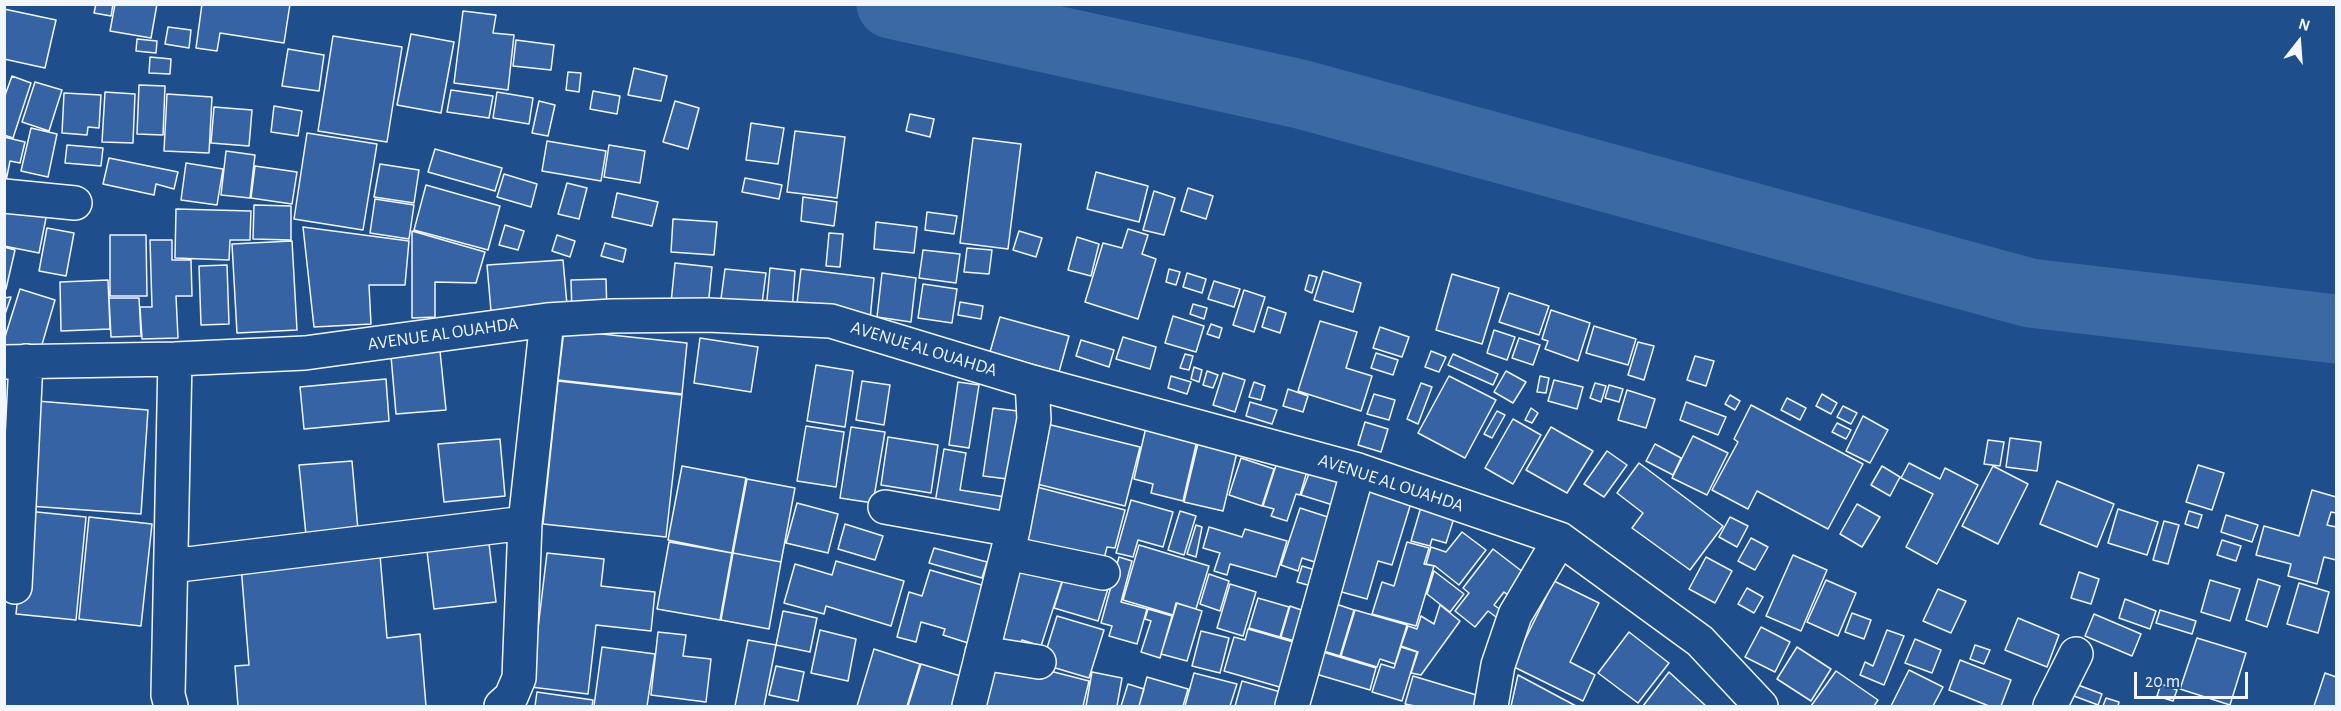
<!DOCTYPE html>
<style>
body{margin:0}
#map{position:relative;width:2341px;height:711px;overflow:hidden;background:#1f4e8c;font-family:"Alegreya Sans",sans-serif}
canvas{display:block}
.frame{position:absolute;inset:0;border:6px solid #f2f6ff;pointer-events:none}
.north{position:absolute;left:2269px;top:12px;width:60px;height:60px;-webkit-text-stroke:4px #1f4e8c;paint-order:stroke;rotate:17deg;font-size:16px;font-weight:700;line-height:24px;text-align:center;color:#f2f6ff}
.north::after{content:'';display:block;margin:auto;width:21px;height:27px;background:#f2f6ff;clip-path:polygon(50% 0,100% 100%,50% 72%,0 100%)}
.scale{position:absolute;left:2134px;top:672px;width:114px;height:27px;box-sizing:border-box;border:3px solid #f2f6ff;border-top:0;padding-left:8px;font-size:18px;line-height:21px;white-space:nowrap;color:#f2f6ff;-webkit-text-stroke:4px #1f4e8c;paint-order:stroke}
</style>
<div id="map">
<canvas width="2341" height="711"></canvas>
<div class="frame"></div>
<div class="north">N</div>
<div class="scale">20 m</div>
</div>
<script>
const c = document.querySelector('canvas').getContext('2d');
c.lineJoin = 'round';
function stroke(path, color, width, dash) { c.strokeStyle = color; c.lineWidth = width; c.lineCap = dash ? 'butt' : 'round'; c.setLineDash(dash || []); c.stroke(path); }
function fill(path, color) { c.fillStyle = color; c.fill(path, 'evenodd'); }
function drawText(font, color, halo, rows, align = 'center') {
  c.font = font + ' "Alegreya Sans",sans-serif'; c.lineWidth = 4.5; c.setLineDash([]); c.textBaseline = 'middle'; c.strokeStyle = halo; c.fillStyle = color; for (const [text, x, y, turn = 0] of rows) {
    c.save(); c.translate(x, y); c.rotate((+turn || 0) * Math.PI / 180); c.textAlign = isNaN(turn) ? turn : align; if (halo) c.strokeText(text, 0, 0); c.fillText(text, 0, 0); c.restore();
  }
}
stroke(new Path2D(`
 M891 4 1300 94 2030 293 2336 329`), '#3b69a3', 69);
const building = new Path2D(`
 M96 4H113L111 16 94 13Z
 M115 4H157L151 38 110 31Z
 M202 4H290L284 43 220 33 217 51 196 48Z
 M4 9 56 20 45 68 4 59Z
 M463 11 496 15 493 33 514 35 508 90 454 83Z
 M168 27 191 30 189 48 165 44Z
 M411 34 454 42 441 113 397 105Z
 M333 36 402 47 387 142 318 131Z
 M137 39 157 41 156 53 136 51Z
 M516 40 554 45 551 70 513 66Z
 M288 49 324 55 319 91 282 86Z
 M150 57 171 59 170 74 149 73Z
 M634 68 667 76 661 101 628 95Z
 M568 72 581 73 579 92 566 90Z
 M12 76 31 83 13 138 4 135V98Z
 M35 82 62 90 49 131 22 122Z
 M139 85 165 86 163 135 137 134Z
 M451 90 493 96 489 118 447 112Z
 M593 91 620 96 617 114 590 109Z
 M105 92 135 94 133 143 102 142Z
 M497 92 533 98 529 124 493 118Z
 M64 93 101 95 99 128 88 127 87 135 62 133Z
 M167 94 212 97 209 153 164 151Z
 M539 101 555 105 548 136 532 133Z
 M675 101 699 108 688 149 663 142Z
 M274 106 302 111 298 136 271 132Z
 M214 107 252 110 249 146 211 143Z
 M910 114 934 119 930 137 906 131Z
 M751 123 784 128 778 164 746 160Z
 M31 128 57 134 48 177 21 171Z
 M795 131 845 137 837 198 787 192Z
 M307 133 377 144 363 230 294 219Z
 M4 137 25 142 20 163 10 161 6 181Z
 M973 138 1021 144 1008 249 960 243Z
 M547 141 606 151 601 181 542 171Z
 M67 145 103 148 101 166 65 163Z
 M609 145 645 151 640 183 604 177Z
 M435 149 502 168 495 191 428 172Z
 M226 151 255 155 250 198 221 195Z
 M109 158 178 172 174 189 156 184 154 195 103 184Z
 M186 163 223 169 217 205 181 200Z
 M380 164 419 170 414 203 374 197Z
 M255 166 297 172 292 204 251 198Z
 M1096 172 1148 186 1139 222 1087 209Z
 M504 174 537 184 531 207 497 197Z
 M745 178 782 185 779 199 742 192Z
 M567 183 587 188 579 219 558 214Z
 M426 185 500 206 488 250 414 230Z
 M1188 188 1213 196 1206 219 1181 211Z
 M1154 191 1175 198 1164 235 1143 230Z
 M617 193 658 202 652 226 612 217Z
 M803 197 837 202 834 226 801 221Z
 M375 199 414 205 409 239 370 233Z
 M4 204 47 213 39 253 4 246Z
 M254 205 291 206V240L253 239Z
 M176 209 251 211 250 240H230L229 260 175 258Z
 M927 212 957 216 954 234 925 230Z
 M673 219 717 222 714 255 671 252Z
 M876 222 917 227 914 253 874 249Z
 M505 225 524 231 518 250 499 245Z
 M303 227 409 241 405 285H369L371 324 314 327Z
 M47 228 74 233 66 276 39 271Z
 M1128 229 1148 235 1142 254 1156 259 1138 319 1085 302 1103 243 1122 248Z
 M412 231 485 252 476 283 435 282V317L412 318Z
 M1019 231 1042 238 1036 257 1013 250Z
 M829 233 843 234 840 267 826 266Z
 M110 235H146L147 296H110Z
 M557 235 575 241 570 257 552 251Z
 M1077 237 1099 244 1091 276 1068 270Z
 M150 240H172V260H191L192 296H176L178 338 142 339 140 307H152Z
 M292 241 297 330 237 333 232 244Z
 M605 243 626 249 623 262 601 256Z
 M4 247 15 250 6 289H4Z
 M967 248 992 250 989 274 964 272Z
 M923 250 960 254 956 283 919 278Z
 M563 260 567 305 491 311 487 265Z
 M675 263 712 267 708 307 671 303Z
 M227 265 229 324 201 325 199 266Z
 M770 268 795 271 792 312 766 310Z
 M725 269 766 273 761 311 720 306Z
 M801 269 874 278 870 320 796 312Z
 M1169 269 1180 272 1176 285 1166 282Z
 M1323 271 1361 283 1353 312 1314 300Z
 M882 273 916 278 911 322 877 317Z
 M1187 273 1206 279 1202 293 1183 287Z
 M1452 274 1499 288 1482 344 1436 330Z
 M1309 275 1317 277 1312 293 1305 290Z
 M606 279 607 313 572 315 571 280Z
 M108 280 110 329 61 331 60 282Z
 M1214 281 1240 289 1234 307 1208 299Z
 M923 284 957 289 952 323 918 318Z
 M20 289 55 300 41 348 4 349V340Z
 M1244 290 1265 297 1254 332 1233 325Z
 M1509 293 1549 306 1539 335 1499 322Z
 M11 297 4 317V298Z
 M109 298H139L141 336 111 337Z
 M960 302 983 306 981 319 958 315Z
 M1193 304 1207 308 1204 319 1190 314Z
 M1268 307 1286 313 1280 333 1262 327Z
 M1551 310 1590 323 1578 361 1545 349 1548 341 1542 339Z
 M1173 316 1204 326 1196 352 1165 343Z
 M1000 317 1069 336 1059 372 990 352Z
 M1320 321 1357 332 1346 368 1372 376 1361 411 1298 391Z
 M1211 324 1222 328 1219 338 1207 334Z
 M1594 326 1636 339 1628 365 1586 353Z
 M1380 327 1409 337 1402 357 1373 348Z
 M564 330 687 343 682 394 558 380Z
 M1494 330 1515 337 1507 360 1487 353Z
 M1123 337 1156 347 1150 369 1116 359Z
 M700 338 758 347 751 392 694 383Z
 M1519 338 1540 345 1533 365 1512 358Z
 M1081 340 1114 350 1109 367 1076 356Z
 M1638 342 1654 346 1644 380 1628 375Z
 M440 351 446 410 396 414 391 356Z
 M1431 351 1446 357 1439 372 1425 367Z
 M1376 353 1398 360 1393 375 1371 368Z
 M1185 354 1193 356 1189 370 1180 368Z
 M1453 354 1498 374 1493 385 1448 365Z
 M1695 356 1714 361 1706 386 1687 380Z
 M816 365 853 371 845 427 807 421Z
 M1194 367 1202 370 1199 382 1191 379Z
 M1207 371 1218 375 1213 388 1203 385Z
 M1506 371 1526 382 1513 403 1494 392Z
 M1223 373 1245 380 1235 412 1213 405Z
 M1171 376 1191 382 1187 394 1168 388Z
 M1449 376 1496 400 1465 458 1418 433Z
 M1540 376 1549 378 1546 393 1537 392Z
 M386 379 389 421 304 429 300 387Z
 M1554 380 1583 387 1577 409 1548 401Z
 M558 381 682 395 666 537 543 524Z
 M862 381 890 385 884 425 856 420Z
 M958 382 979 385 969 448 949 445Z
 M1254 382 1265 386 1261 400 1249 397Z
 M1421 383 1432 387 1418 424 1407 419Z
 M1595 383 1606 386 1601 402 1590 398Z
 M1609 385 1623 389 1619 402 1605 398Z
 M1288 389 1308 396 1303 412 1283 406Z
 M1627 390 1655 399 1646 428 1618 420Z
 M1374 394 1395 400 1389 420 1367 414Z
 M1822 394 1837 403 1831 414 1816 406Z
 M1730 395 1740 401 1735 410 1725 404Z
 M1787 398 1806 408 1800 420 1781 410Z
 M37 401 148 410 141 514 29 506Z
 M1250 402 1277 410 1272 424 1246 416Z
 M1686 402 1726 417 1718 435 1680 420Z
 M1751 405 1863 464 1828 529 1757 491 1748 509 1712 490 1738 442 1734 439Z
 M1843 406 1857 413 1851 424 1837 417Z
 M993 408 1026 412 1016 480 983 476Z
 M1531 408 1538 413 1532 423 1525 420Z
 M1497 411 1505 415 1492 438 1484 434Z
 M1863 416 1888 430 1870 463 1846 451Z
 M1513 419 1541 435 1513 484 1485 468Z
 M1365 422 1388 429 1381 452 1358 445Z
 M1147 423 1198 436 1183 501 1151 493 1153 484 1134 479Z
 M1837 423 1851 430 1846 439 1832 432Z
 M1047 424 1140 447 1125 506 1033 483Z
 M806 426 844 432 836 487 797 481Z
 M851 427 885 432 873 503 840 498Z
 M1551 427 1593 451 1567 493 1526 470Z
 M1200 435 1239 444 1223 511 1184 502Z
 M1693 436 1728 453 1707 495 1672 478Z
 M888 437 938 445 931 493 881 485Z
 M2010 438 2041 442 2037 471 2006 467Z
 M500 439 505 496 444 502 438 444Z
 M1988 440 2004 442 2000 466 1984 464Z
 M1655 444 1681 458 1673 475 1646 461Z
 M944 449 966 453 960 490 1012 498 1010 513 934 509Z
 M1607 451 1627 465 1604 497 1584 484Z
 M1241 458 1274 469 1262 506 1229 495Z
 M1278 459 1308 468 1300 495 1296 494 1287 521 1271 516 1274 509 1263 506Z
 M352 461 358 530 306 535 299 465Z
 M1639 463 1723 526 1690 570 1632 528 1643 513 1617 493Z
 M1909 463 1940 479 1945 468 1978 485 1937 564 1906 547 1933 494 1901 478Z
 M2198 465 2224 473 2212 510 2186 502Z
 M682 466 746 478 732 553 668 540Z
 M1882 466 1900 477 1890 496 1871 485Z
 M1993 466 2028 484 1998 544 1962 526Z
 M1311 468 1345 479 1336 506 1301 495Z
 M747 479 795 488 781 562 733 553Z
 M2057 481 2114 504 2097 547 2040 524Z
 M1033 486 1125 510 1115 548 1107 547 1102 567 1018 546Z
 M1368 490 1411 503 1392 565 1378 561 1367 599 1338 591Z
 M2312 490 2336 497V513L2331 512 2327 525 2336 527V560L2324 557 2317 584 2288 576 2291 564 2256 555 2264 526 2299 536Z
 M1131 500 1173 512 1163 547 1138 540 1133 557 1116 553Z
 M797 503 838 514 828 553 786 543Z
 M1857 504 1880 517 1862 547 1840 534Z
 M1421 507 1454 518 1446 543 1432 539 1430 546 1411 541Z
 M1300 508 1340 521 1318 563 1302 558 1298 571 1281 565Z
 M2118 509 2158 522 2147 555 2108 543Z
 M27 511 86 517 76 620 16 614Z
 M1180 511 1196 516 1184 555 1168 550Z
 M2189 511 2202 515 2198 528 2185 524Z
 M2226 515 2258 525 2252 542 2221 532Z
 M89 517 152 524 141 626 79 619Z
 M1730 517 1748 526 1737 547 1719 537Z
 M2164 521 2179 525 2168 564 2153 560Z
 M845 524 883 536 875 560 838 549Z
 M1196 525 1202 527 1196 557 1187 554Z
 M1209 527 1242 537 1245 529 1287 541 1276 577 1230 564 1227 575 1214 571 1220 553 1203 548Z
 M1462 532 1486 550 1459 585 1435 566 1426 564 1431 547 1446 552Z
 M488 535 496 602 434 609 426 543Z
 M1751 538 1768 547 1755 570 1738 561Z
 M2222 540 2241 546 2236 561 2217 555Z
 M669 542 732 553 720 620 657 609Z
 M1407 542 1429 548 1424 564 1434 566 1416 626 1372 614 1382 582 1394 586Z
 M1139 545 1209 566 1196 609 1176 603 1173 615 1123 600Z
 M934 548 987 562 982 578 929 563Z
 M1493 549 1532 579 1515 601 1504 592 1494 605 1505 613 1500 620 1488 611 1475 627 1455 611 1469 593 1463 588Z
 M547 553 604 559 601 586 655 592 651 631 596 625 588 694 531 687Z
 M733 553 781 562 769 629 721 620Z
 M380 555 387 638 420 634 426 706H238L235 666 249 665 241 566Z
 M1793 555 1827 570 1801 631 1766 616Z
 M1119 557 1132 561 1121 602 1147 609 1137 644 1109 636 1112 626 1101 623Z
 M1706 557 1732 571 1715 603 1689 589Z
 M1020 558 1065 572 1041 646 1022 640 1018 651 992 642Z
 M836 561 904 581 891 626 826 606 824 614 784 603 795 564 832 575Z
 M1302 566 1322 572 1318 588 1297 582Z
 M1067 567 1110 582 1098 621 1054 608Z
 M930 570 985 586 968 643 943 635 945 629 921 622 916 642 897 637 909 592 922 596Z
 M1434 571 1464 594 1450 612 1427 594Z
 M2079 572 2099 579 2091 604 2071 598Z
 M1209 574 1229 581 1220 611 1200 604Z
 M2258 579 2280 586 2267 627 2246 620Z
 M1826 580 1856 593 1838 636 1807 622Z
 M2210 580 2240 589 2230 621 2201 612Z
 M1554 581 1599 603 1570 662 1595 675 1583 701 1512 666Z
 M2299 583 2329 592 2318 633 2287 624Z
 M1230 584 1256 592 1243 636 1217 628Z
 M1747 588 1763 597 1754 613 1738 604Z
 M1938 589 1966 601 1951 633 1923 621Z
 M1258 598 1289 607 1280 637 1249 628Z
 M2125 599 2156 611 2150 629 2119 618Z
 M1330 602 1354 610 1340 656 1317 649Z
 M1177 603 1202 611 1187 661 1161 654Z
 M1440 605 1460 621 1421 675 1411 673 1418 652 1401 646 1408 626 1417 629 1421 616 1434 624Z
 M1290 606 1307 612 1298 642 1281 637Z
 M1148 609 1172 616 1160 658 1141 652 1151 621 1145 619Z
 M1355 610 1407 625 1395 664 1380 659 1377 667 1341 656Z
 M2160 610 2196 621 2192 634 2156 623Z
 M783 611 817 618 810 652 776 645Z
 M1852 613 1871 620 1864 639 1845 632Z
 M2094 614 2141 634 2132 656 2085 636Z
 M1057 616 1104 630 1089 678 1042 664Z
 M2018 618 2059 635 2047 667 2005 650Z
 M1761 627 1790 642 1775 672 1745 657Z
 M1248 629 1304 645 1290 690 1224 671 1234 637 1245 640Z
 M820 630 856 639 848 681 811 673Z
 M1887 630 1904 636 1884 685 1860 675 1865 662 1873 666Z
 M1201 631 1229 638 1220 673 1192 666Z
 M658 632 686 635 683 656 711 659 706 702 651 695Z
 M1629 632 1669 663 1638 703 1598 673Z
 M2197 638 2246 653 2230 705 2180 689Z
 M1915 639 1941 650 1932 673 1905 663Z
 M748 640 776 645 764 706H735Z
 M1975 645 1990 650 1984 664 1970 659Z
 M602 647 655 654 647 706H594Z
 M1401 647 1417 652 1402 701 1372 692 1381 664 1394 668Z
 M1797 647 1831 669 1811 701 1777 679Z
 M874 649 920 664 907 706H857Z
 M1316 650 1376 668 1370 690 1309 672Z
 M1960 660 2011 680 2001 706H1989L1949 690Z
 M921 664 967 678 958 706H908Z
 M991 665 1046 670 1089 681 1083 706H981Z
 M776 666 804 672 798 701 769 695Z
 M1909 670 1943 687 1933 706H1891Z
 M1836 671 1878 700 1874 706H1811Z
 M1092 672 1122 678 1117 706H1086Z
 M1669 672 1706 706H1643Z
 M1194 673 1237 684 1230 706H1185Z
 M2325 673 2336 677V706H2314Z
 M1518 675 1576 706H1511Z
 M1413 676 1483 697 1480 706H1415L1405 704Z
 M1147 677 1188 689 1183 706H1139Z
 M1242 681 1284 693 1280 706H1235Z
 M2070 682 2102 694 2098 705 2066 693Z
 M1128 684 1144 689 1139 706H1121Z
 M2161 684 2177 690 2173 701 2157 696Z
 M537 692 593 700 592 706H535Z
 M2106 698 2119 702 2118 706H2103Z`);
fill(building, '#3563a3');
stroke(building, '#f2f6ff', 1.5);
const minor = new Path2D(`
 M4 196 75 203
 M4 362 175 359 305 353 547 320 612 316 708 315 831 321 1032 382 1358 470 1560 539 1700 641 1761 706
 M885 507 1013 530
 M1008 553 1103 573
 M171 566 525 523
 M15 587 26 361
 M982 653 1039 662
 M171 706 168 695 175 359
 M501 706 511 697 519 678 525 523 547 320
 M969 706 1013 530 1034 419 1032 382
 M1292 706 1358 470
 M1491 706 1498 665 1515 615 1560 539
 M2050 706 2076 654`);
stroke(minor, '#f2f6ff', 36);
stroke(minor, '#1f4e8c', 33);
drawText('18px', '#f2f6ff', '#1f4e8c', [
 ["AVENUE AL OUAHDA",443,334,-8],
 ["AVENUE AL OUAHDA",924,349,17],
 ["AVENUE AL OUAHDA",1391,483,18]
]);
</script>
